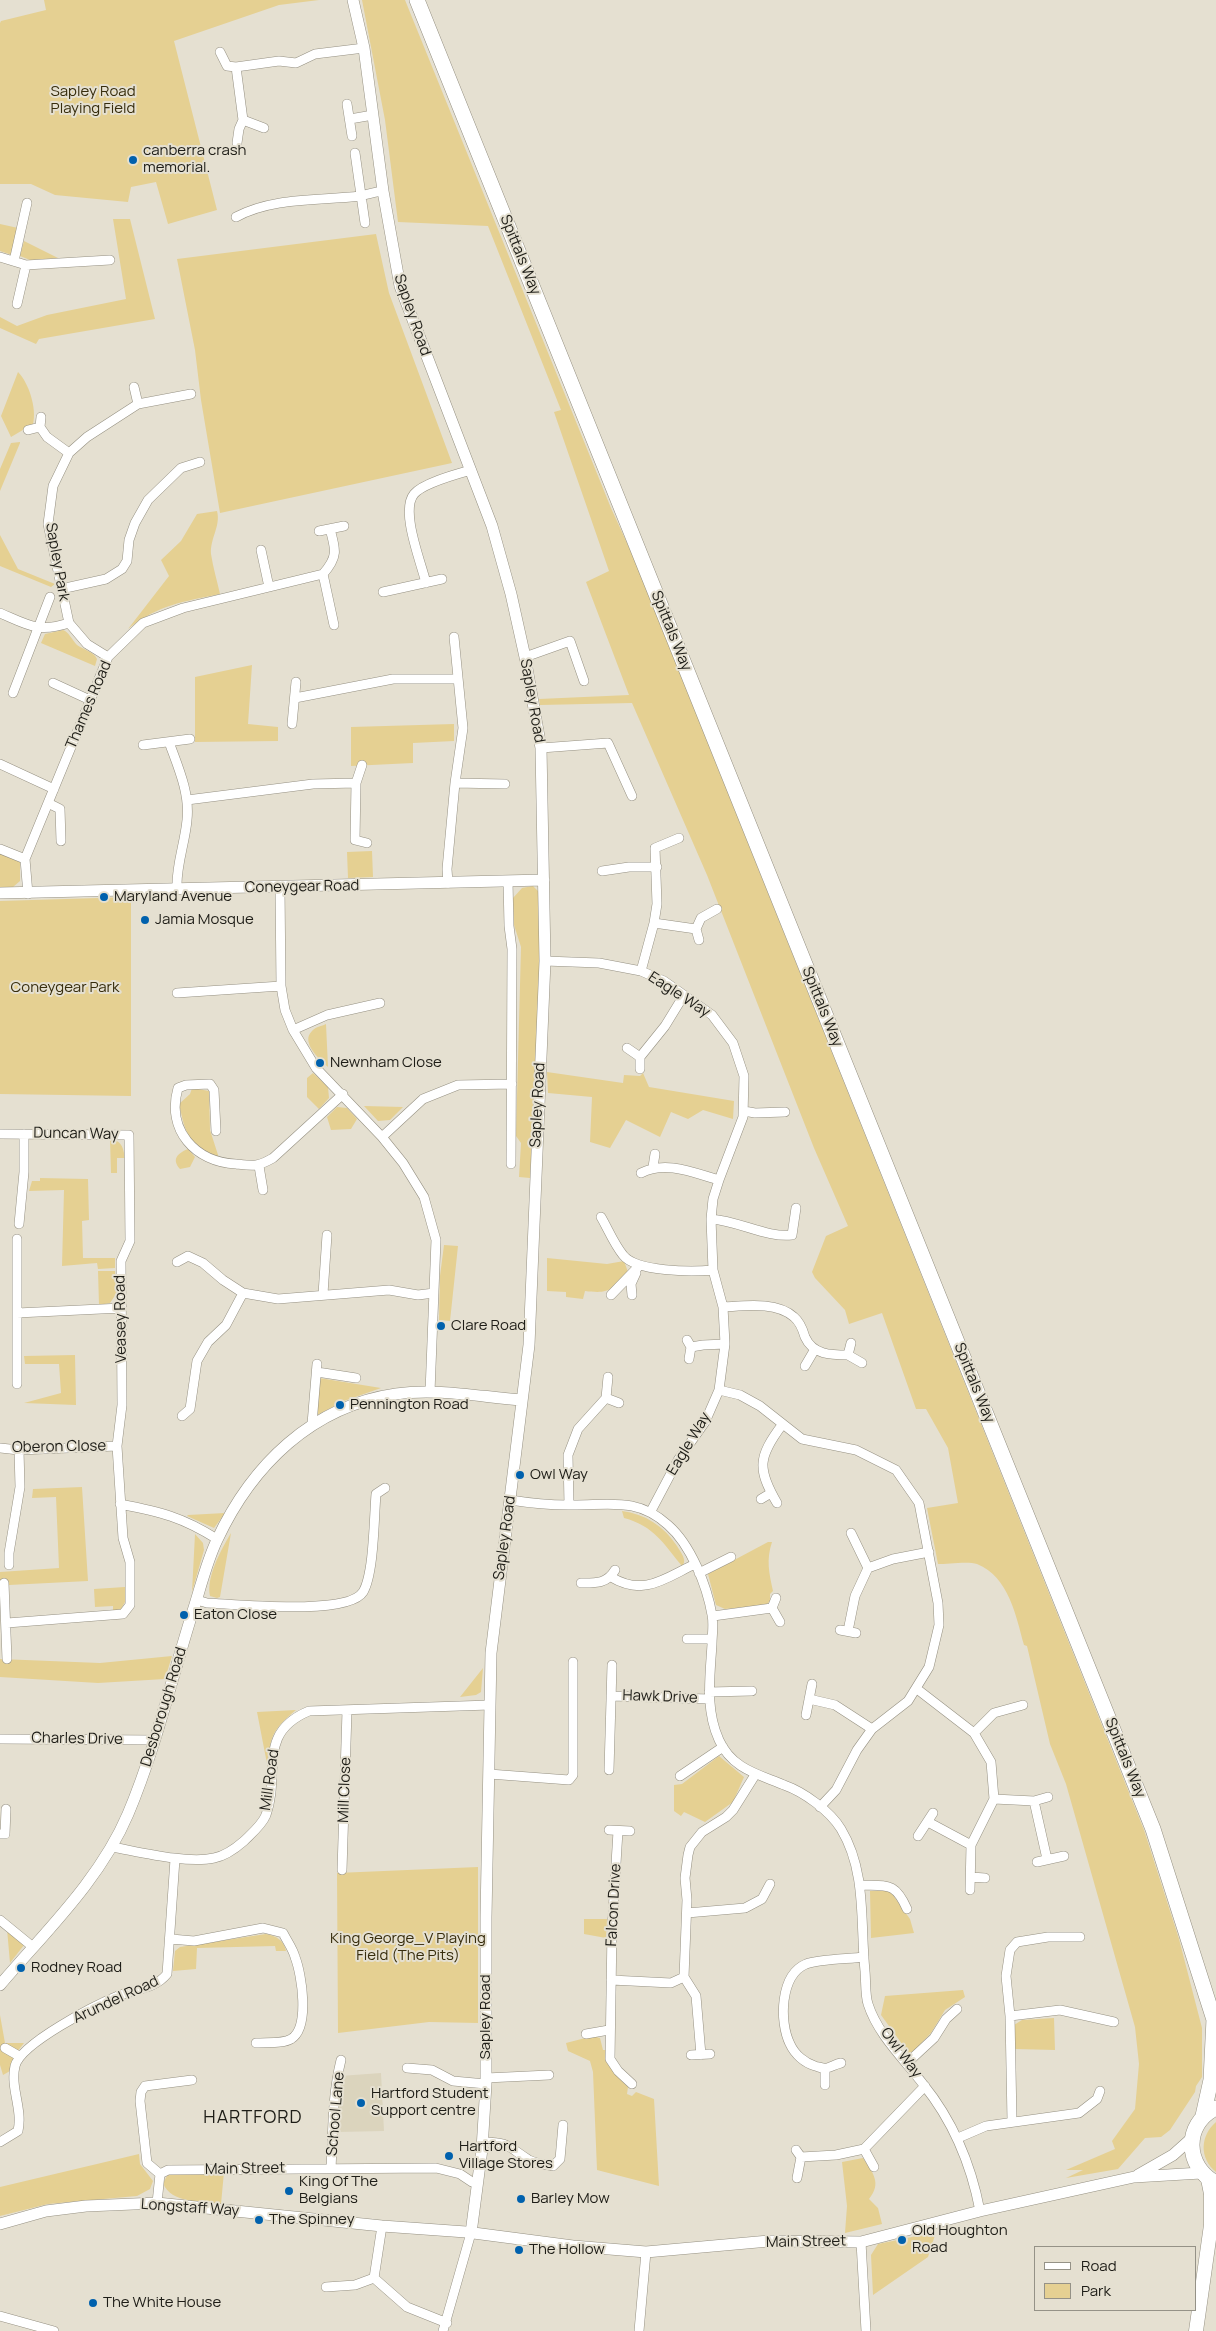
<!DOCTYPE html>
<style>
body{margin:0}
#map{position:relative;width:1216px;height:2331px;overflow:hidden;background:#e5e0d1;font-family:Manrope,sans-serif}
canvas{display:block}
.legend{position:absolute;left:1034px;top:2246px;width:162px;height:65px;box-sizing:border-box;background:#e5e0d1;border:1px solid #959287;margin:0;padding:6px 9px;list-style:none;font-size:15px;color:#1e1d17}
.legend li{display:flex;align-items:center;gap:10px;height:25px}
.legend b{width:25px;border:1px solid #959287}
</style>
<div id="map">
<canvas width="1216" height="2331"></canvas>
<ul class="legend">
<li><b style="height:6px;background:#fff"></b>Road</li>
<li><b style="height:14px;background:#e5d092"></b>Park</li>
</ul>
</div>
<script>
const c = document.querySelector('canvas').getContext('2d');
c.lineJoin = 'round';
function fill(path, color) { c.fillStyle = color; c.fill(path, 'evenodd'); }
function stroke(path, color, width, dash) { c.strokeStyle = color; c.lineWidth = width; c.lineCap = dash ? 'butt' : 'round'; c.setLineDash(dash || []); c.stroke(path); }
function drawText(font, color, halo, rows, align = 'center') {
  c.font = font + ' Manrope,sans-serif'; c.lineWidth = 4; c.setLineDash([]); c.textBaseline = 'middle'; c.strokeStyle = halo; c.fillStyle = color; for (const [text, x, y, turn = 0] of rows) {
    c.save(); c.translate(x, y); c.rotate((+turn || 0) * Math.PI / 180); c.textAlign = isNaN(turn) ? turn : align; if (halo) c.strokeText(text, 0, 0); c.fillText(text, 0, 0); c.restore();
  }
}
fill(new Path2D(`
 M381 2073 384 2131 338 2132 340 2076Z`), '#dbd4bd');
fill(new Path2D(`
 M44 0H319L279 5 174 41 217 210 168 224 156 182 131 187 128 202 55 195 31 184H0V23L1 21 46 10Z
 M362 0H405L611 508 632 554 1144 1830 1179 1939 1202 2028V2077L1196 2086 1195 2092 1170 2130 1161 2137 1145 2138 1118 2169 1066 2178 1083 2170H1066L1115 2149 1112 2141 1135 2109 1139 2064 1135 2027 1066 1784 1050 1744 1027 1646 1024 1645C1016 1616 1009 1577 977 1564 969 1561 947 1564 938 1564L927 1508 958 1503 948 1448 926 1409H916L882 1313 849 1324 845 1310 815 1278 812 1272 826 1236 848 1226 814 1148 707 875 632 703 540 705 539 699 629 695 586 582 609 571 554 412 561 410 488 226 398 222 385 120Z
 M113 219H130L155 319 39 339 36 344 0 328V317L17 326 47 315 126 299Z
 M0 224 18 228 12 255 0 251Z
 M376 234 389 293 452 463 220 513 201 400 195 350 177 259Z
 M24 241 58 258 30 260 20 256Z
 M18 372C29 383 37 409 33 424L11 437 1 416Z
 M20 442V443L0 491V469L11 443Z
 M217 511C221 526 210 538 211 554 213 567 217 581 220 594 182 602 160 604 128 629L169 576 161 560 181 541 197 514Z
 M0 535 18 569 55 584 51 587 0 566Z
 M63 630C69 632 72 640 77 645 84 650 94 652 97 659L95 666 41 643 45 634Z
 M252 665 248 724 278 727V741L195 742V677Z
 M454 724V741L413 743V763L351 766V727Z
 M372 851 373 877 348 878 347 852Z
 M0 852 20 860V881L13 887 0 888Z
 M533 886 540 893C541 988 535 1083 530 1178L519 1177 521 1143 516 1136 521 947 514 925 513 898 522 888Z
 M131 897V1096L0 1094V901Z
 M326 1024 328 1067C320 1060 300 1042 312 1031 315 1027 322 1026 326 1024Z
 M547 1072 623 1083 624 1075 640 1076 643 1073 649 1087 734 1101 733 1119 703 1110 688 1119 671 1112 660 1137 626 1120 610 1148 590 1142 592 1097 548 1093Z
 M313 1073 328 1087 329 1098 319 1109 307 1097V1078Z
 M192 1088 209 1091 210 1130 219 1158C188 1145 186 1135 179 1104L190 1094Z
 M364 1106 403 1107 390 1120 378 1121Z
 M337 1107 347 1108 357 1119 351 1129 331 1130 327 1117Z
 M110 1139C122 1141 123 1147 125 1158H117V1173H111Z
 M188 1149 195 1157 190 1167 180 1169C171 1159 178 1153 188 1149Z
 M40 1178 88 1179 89 1220 82 1221 83 1258H115V1268L98 1269 97 1263 62 1266 64 1190 29 1191 32 1181H40Z
 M444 1245 458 1246 450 1321 439 1320 440 1276Z
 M547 1258 607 1264 624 1261 628 1272C611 1290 610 1294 585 1291L583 1299 566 1297V1292L547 1291Z
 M98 1271H115L116 1294 110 1303 99 1305Z
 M75 1355 76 1405 24 1403 61 1393 59 1364H25L24 1356Z
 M319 1378 381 1388 344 1401 317 1415Z
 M82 1487 88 1581 9 1585 8 1580 0 1581V1572L59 1568 56 1497 32 1498 33 1489Z
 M622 1511C645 1514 664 1526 677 1546 680 1551 685 1557 684 1563L682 1566C663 1543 654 1526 624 1518Z
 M225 1513 214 1528 187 1516 188 1515Z
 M231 1533 220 1597 217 1598 210 1596C206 1577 221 1550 231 1533Z
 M195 1534 203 1543 204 1550 192 1592Z
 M768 1542H772C766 1560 769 1573 773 1591L770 1594V1601L766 1605 725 1609 716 1605 708 1574Z
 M125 1587V1602L121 1609 113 1611V1606L95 1607 94 1589Z
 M172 1656 165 1679 98 1683 0 1677V1659L100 1663Z
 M483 1668 481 1692 476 1695 460 1697Z
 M296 1710C269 1732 269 1740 269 1774L257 1712Z
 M719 1756 744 1777 733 1802 705 1822 684 1812 681 1816 674 1811V1785L682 1784Z
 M478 1867V2023L429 2022 338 2033 337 1873Z
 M870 1891H890L910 1919 914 1933 871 1938Z
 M584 1919H607L606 1938 584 1934Z
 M7 1929 21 1939 24 1945 10 1963Z
 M266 1934C276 1936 284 1940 286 1951H276L275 1946 197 1948 196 1969 173 1971 175 1951 180 1947Z
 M963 1990 965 1997 945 2010 931 2033 910 2055 881 2015 885 1996Z
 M0 2015 5 2043H24L17 2052 10 2071 3 2075 0 2065Z
 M1054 2018 1055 2050 1014 2049V2025L1022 2020Z
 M593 2036 600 2038 603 2050H606V2062L628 2087 627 2094 632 2096 636 2092 654 2099 659 2186 597 2170 593 2072 590 2061 568 2051 566 2043Z
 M1216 2122V2172C1199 2158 1200 2136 1216 2122Z
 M139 2154 140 2164 153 2181 150 2189 137 2196 48 2204 0 2216V2187Z
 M863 2158C873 2173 882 2183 869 2199L878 2208 882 2224 845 2233 847 2206 842 2162Z
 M173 2172H224L221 2204C202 2201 171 2204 163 2183L167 2176Z
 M936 2232 928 2257 873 2295 871 2255 878 2244Z`), '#e5d092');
const street = new Path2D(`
 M220 52 227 66 236 67 279 61 296 63 315 54 364 48
 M236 67 243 120
 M347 104 352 136
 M350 119 373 115
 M237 143 239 129 243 120 264 128
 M355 153 365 223
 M236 217C273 197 319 201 360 196 368 194 375 192 383 191
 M0 257 26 265 110 260
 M14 261 27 203
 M17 304 26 265
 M134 387 138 404
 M40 427 47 437 69 453
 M28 430 40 427 41 417
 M319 531 344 526
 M261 550 269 587
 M323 574 334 625
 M426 583C421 562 400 511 414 494 423 483 457 474 471 470
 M61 589 106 579 122 569 127 561 129 540 135 523 148 500 181 468 200 462
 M383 592 442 579
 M0 613C28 625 38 633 69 623
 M108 657 87 644 69 623 48 524 53 486 69 453 87 437 138 404 191 394
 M525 657 570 641 584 681
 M53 683 90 700
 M13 693 50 597
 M295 698 393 679H457
 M292 724 296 682
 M169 742C178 767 190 793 187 820 185 843 176 865 177 888
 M143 745 190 739
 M541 748 608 743 632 796
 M0 764 54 789
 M362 765 356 783 355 840 367 843
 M455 783 505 784
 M187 800 313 784 356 783
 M48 803 60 809 61 841
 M0 849 25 859
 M602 871 629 867H657
 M508 881 509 926 512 949 511 1164
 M448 883 447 869 455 783 463 728 454 637
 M280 888 281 986 285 1010 293 1030 316 1068 382 1137 403 1163 424 1197 436 1240 430 1392
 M28 894 25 859 108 657 143 623 183 608 323 574C338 557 336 550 330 529
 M654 923 696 929
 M699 940 696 929 701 918 717 909
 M545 961 599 963 641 971 664 981 712 1015 733 1043 744 1076 743 1117 719 1180 713 1199 711 1219 713 1270 723 1307 725 1344 719 1390 705 1422 678 1460 651 1511
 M641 971 654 923 657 904 655 848 679 838
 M177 993 281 986
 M293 1030 327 1015 380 1003
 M627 1048 640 1057V1069
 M640 1057 665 1026 684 995
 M744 1111 755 1113 785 1112
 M216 1131 214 1090 210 1084 186 1085 178 1088C166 1130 195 1162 236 1164 254 1166 257 1167 273 1158L343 1094
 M0 1134 129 1135 130 1241 121 1261 122 1405 117 1446 123 1538 130 1562V1605L123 1614 7 1623
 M382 1137 423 1099 458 1085 512 1084
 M259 1166 263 1190
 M653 1167 655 1154
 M641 1173C666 1160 694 1173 719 1180
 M601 1217C608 1229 614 1244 623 1255 636 1272 692 1272 713 1270
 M711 1219C739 1221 767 1238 792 1235L796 1208
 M19 1224 24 1172V1134
 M177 1262 188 1256 203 1263 223 1280 243 1293 278 1299 389 1290 418 1295 434 1293
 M323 1294 327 1235
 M611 1295 639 1266
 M632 1295 631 1284 636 1273
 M723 1307C744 1306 776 1301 794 1317 800 1322 803 1330 805 1337 813 1355 831 1355 848 1355
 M17 1313 122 1308
 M687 1340 691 1347 689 1359
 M851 1343 848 1355 862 1363
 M691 1347 703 1345 725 1344
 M805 1366 815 1349
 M317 1372 356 1378
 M17 1384V1239
 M719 1390 740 1395 760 1406 802 1439 856 1450 896 1470 919 1503 938 1603 939 1625 929 1667 908 1701 872 1729 857 1750 836 1790 820 1807
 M606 1398 619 1403
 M182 1416 190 1409 197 1361 208 1342 226 1325 243 1293
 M312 1424 317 1364
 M0 1448 19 1450 117 1446
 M761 1499 771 1493
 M510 1500C529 1503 549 1505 568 1505 607 1506 636 1496 668 1525 691 1545 707 1586 712 1615 714 1624 712 1635 712 1644 710 1677 705 1709 719 1740 732 1769 758 1774 784 1785 804 1792 830 1811 841 1829 867 1872 860 1923 865 1971 866 1981 865 1995 868 2004 878 2035 904 2059 923 2084 953 2121 971 2164 980 2211
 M777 1503C757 1469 758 1457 782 1425
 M120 1504C161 1512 182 1517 217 1539
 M569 1505 568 1455 578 1429 606 1398 608 1377
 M9 1565V1553L20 1487 19 1450
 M868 1568 893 1559 929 1552
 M699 1573 731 1557
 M611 1577C644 1597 665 1578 695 1564
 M4 1583 7 1659
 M581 1583C595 1583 607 1584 615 1570
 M197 1600 207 1603C234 1604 348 1616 363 1592 374 1574 374 1518 376 1494L385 1488
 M772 1608 780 1622
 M713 1616 772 1608 776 1598
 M840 1630 856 1633
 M848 1631 855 1596 868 1568 851 1533
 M687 1639H712
 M917 1689 974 1733 991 1762 994 1799 971 1845 970 1890
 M709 1692 752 1691
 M611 1696 709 1699
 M809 1699 835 1705 872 1729
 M806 1715 812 1684
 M974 1733 994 1713 1023 1705
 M0 1739 155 1740
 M609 1770 612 1665
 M489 1774 569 1780 573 1775V1662
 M680 1776 723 1747
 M994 1799 1034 1801 1047 1859
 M1034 1801 1048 1797
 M928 1822 971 1845
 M609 1830 630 1831
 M618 1831 612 1929 610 2059 618 2071 632 2084
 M0 1834H5L6 1809
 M918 1836 933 1813
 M112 1847C140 1852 187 1864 214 1858 225 1856 236 1848 244 1841 251 1834 262 1825 266 1815 281 1773 256 1733 309 1711L490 1705
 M1037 1862 1064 1856
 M342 1870 347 1711
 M971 1877 985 1878
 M861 1885C888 1886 895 1882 907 1909
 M687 1913 745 1908 762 1899 770 1884
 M0 1920 33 1947
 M171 1939 194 1941 263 1928 283 1933C287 1941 293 1949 295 1957 302 1975 310 2028 291 2039 283 2044 266 2042 256 2043
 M611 1980 671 1983 684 1977
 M1010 2016 1060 2010 1114 2022
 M586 2034 609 2030
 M5 2048 19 2056
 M691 2055 710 2054
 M701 2055 696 1996 684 1977 687 1900 685 1878 688 1855 690 1847 702 1832 726 1817 733 1810 755 1775
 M841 2063C836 2064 831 2067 827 2068 823 2069 819 2067 815 2066 805 2063 795 2055 790 2044 779 2022 780 1975 806 1964 820 1959 848 1959 864 1957
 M907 2063 934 2038 946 2019 957 2009
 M407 2068 432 2070 453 2081 486 2084
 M825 2069V2085
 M486 2078 549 2075
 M1012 2121 1010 2016 1006 1976 1010 1950 1017 1942 1048 1937H1080
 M958 2138 986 2126 1079 2113 1097 2099 1100 2091
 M0 2142 18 2131C23 2109 10 2088 15 2066 21 2043 96 2005 118 1996 135 1989 155 1989 167 1974L175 1859
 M483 2142C510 2142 508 2147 529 2160 536 2164 545 2164 553 2166L560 2159 563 2125
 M864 2149 874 2167
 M796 2150 801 2157 797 2178
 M801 2157 836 2155 864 2149 925 2086
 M331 2169C333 2132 332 2096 341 2060
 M160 2174 147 2163 140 2101 141 2092 145 2086 192 2080
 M157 2203 160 2174 168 2170 436 2168 460 2174 472 2182H478
 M382 2226 374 2278 407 2307 447 2323
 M861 2242 866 2331
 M326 2287 355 2285 374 2278
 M0 2316 54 2331
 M443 2331 471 2233
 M639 2331 646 2252`);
const secondary = new Path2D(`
 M353 0 364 48 383 191 400 286 492 526 511 594 525 657 541 748 545 961 529 1345 491 1653 486 1917V2084L482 2149 471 2233
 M0 893 544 880
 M0 1985C45 1932 100 1880 128 1814 155 1750 171 1681 192 1614 200 1590 206 1563 217 1540 252 1465 312 1406 396 1394 437 1388 481 1397 522 1400
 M1138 2175 1173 2155 1192 2138
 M0 2224 46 2211 86 2206 157 2203 382 2226 466 2232 573 2246 646 2252 769 2241 861 2242 980 2211 1134 2177 1201 2173`);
const primary = new Path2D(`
 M1196 2331 1211 2225V2194L1208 2179`);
const highway = new Path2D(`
 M417 0 1153 1829 1216 2026
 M1216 2108C1183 2124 1185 2167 1216 2183
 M1203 2116 1211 2080 1214 2019`);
stroke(street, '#959082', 10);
stroke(secondary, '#959082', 12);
stroke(primary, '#959082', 15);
stroke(highway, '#959082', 16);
stroke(street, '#fff', 9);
stroke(secondary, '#fff', 11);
stroke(primary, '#fff', 14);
stroke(highway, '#fff', 15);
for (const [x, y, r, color] of [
 [133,160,5,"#0061ad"],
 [104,897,5,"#0061ad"],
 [145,920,5,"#0061ad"],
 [320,1063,5,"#0061ad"],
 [441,1326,5,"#0061ad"],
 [340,1405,5,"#0061ad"],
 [520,1475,5,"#0061ad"],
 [184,1615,5,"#0061ad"],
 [21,1968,5,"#0061ad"],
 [361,2103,5,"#0061ad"],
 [449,2156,5,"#0061ad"],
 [289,2191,5,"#0061ad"],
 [521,2199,5,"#0061ad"],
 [259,2220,5,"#0061ad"],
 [902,2240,5,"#0061ad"],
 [519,2250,5,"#0061ad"],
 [93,2303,5,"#0061ad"]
]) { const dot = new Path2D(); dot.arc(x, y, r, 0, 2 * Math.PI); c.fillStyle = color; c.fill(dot); stroke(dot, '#e5e0d1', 2); }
drawText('15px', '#372d0d', '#e5e0d1', [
 ["Sapley Road",93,92],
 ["Playing Field",93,109],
 ["Coneygear Park",65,988],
 ["King George_V Playing",408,1939],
 ["Field (The Pits)",408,1956]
]);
drawText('15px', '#1e1d17', '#e5e0d1', [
 ["canberra crash",143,151],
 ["memorial.",143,168],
 ["Maryland Avenue",114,897],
 ["Jamia Mosque",155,920],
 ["Newnham Close",330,1063],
 ["Clare Road",451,1326],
 ["Pennington Road",350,1405],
 ["Owl Way",530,1475],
 ["Eaton Close",194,1615],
 ["Rodney Road",31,1968],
 ["Hartford Student",371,2094],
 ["Support centre",371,2111],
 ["Hartford",459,2147],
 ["Village Stores",459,2164],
 ["King Of The",299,2182],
 ["Belgians",299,2199],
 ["Barley Mow",531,2199],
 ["The Spinney",269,2220],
 ["Old Houghton",912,2231],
 ["Road",912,2248],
 ["The Hollow",529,2250],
 ["The White House",103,2303]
], 'left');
drawText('15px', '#1e1d17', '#e5e0d1', [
 ["Spittals Way",520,255,68],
 ["Sapley Road",412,315,71],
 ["Sapley Park",57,562,80],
 ["Spittals Way",671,631,68],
 ["Sapley Road",532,701,80],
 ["Thames Road",89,705,-67],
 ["Coneygear Road",302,887,-1],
 ["Eagle Way",679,995,33],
 ["Spittals Way",822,1007,68],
 ["Sapley Road",538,1105,-87],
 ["Duncan Way",76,1134,1],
 ["Veasey Road",121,1319,-91],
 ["Spittals Way",974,1383,68],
 ["Eagle Way",689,1444,-59],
 ["Oberon Close",59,1447,-1],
 ["Sapley Road",505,1538,-82],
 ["Hawk Drive",660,1697,2],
 ["Desborough Road",164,1707,-73],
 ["Charles Drive",77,1739,1],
 ["Spittals Way",1125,1758,68],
 ["Mill Road",270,1780,-82],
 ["Mill Close",345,1790,-88],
 ["Falcon Drive",614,1905,-87],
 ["Arundel Road",116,2000,-25],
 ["Sapley Road",486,2017,-90],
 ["Owl Way",901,2053,53],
 ["School Lane",336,2114,-85],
 ["Main Street",245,2169,-1],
 ["Longstaff Way",190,2208,4],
 ["Main Street",806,2242,-1]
]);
c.letterSpacing = '1px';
drawText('18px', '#1e1d17', '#e5e0d1', [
 ["HARTFORD",253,2118]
]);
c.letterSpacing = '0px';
</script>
